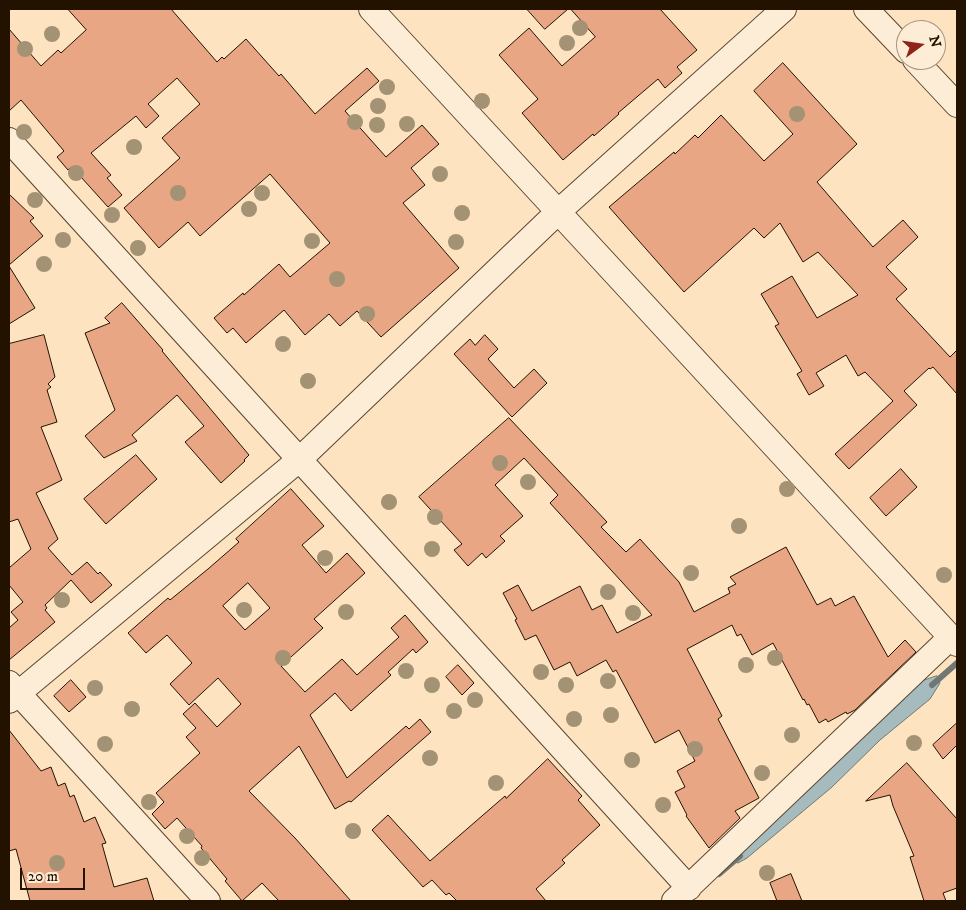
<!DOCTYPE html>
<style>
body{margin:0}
#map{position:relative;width:966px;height:910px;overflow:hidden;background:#fde3c0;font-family:"IM FELL DW Pica",serif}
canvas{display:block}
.frame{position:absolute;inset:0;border:10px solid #241201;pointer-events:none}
.north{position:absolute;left:896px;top:20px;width:50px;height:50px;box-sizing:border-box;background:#feedd6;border:1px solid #a79581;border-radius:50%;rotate:76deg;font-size:14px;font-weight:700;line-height:20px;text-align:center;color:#241201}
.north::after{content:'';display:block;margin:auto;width:18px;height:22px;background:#8f2418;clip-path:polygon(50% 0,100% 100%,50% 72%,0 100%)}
.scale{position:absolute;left:20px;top:868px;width:65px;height:22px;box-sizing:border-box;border:2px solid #241201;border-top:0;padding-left:6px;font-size:15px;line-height:18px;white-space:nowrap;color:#241201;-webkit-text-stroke:4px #feedd6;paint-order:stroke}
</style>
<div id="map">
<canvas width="966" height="910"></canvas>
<div class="frame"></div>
<div class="north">N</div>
<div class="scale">20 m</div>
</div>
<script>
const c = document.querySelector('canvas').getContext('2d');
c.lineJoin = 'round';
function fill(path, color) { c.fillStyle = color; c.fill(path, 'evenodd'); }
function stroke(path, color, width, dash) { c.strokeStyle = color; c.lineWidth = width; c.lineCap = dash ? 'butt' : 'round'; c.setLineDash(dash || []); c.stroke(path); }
const water = new Path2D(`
 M937 676 940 683 930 699 880 740 832 787 747 858 738 863 728 860 922 681Z`);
fill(water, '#a5bbbe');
stroke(water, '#717772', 1);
stroke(new Path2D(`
 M932 685 957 663
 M719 874 740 856`), '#717772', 6);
const building = new Path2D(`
 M68 9H171L217 62 222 57 224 59 246 39 279 76 281 74 315 114 367 68 379 81 345 111 386 157 422 125 439 144 411 168 425 185 403 203 459 268 381 337 357 311 340 326 329 314 305 335 284 310 246 343 233 328 227 333 214 318 243 293 244 295 279 264 290 277 330 243 270 174 200 236 188 222 159 248 124 208 180 158 162 138 200 104 177 78 148 104 159 116 146 128 136 116 91 153 111 175 107 178 122 195 108 207 72 167 68 170 57 157 64 151 21 100 9 111V29L41 66 58 50 61 53 86 30Z
 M527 9H568L545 29Z
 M571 9H660L697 50 677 67 682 73 665 88 658 79 618 113 619 114 594 136 593 134 563 160 522 113 538 99 499 55 529 28 562 66 595 37Z
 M783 63 857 144 817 182 873 247 903 220 918 237 886 267 907 289 896 299 950 357 957 350V394L933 367 930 369 929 368 904 391 917 405 849 469 835 454 893 401 865 372 858 376 846 355 816 373 824 386 809 395 797 374 802 371 775 326 779 324 761 294 792 276 817 318 858 295 818 252 803 262 780 223 764 238 754 228 684 292 609 207 674 152 675 154 695 135 698 138 721 115 764 161 793 134 754 91Z
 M9 194 34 218 30 221 43 236 9 265Z
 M9 266 35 308 9 324Z
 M122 303 163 350 162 351 249 455 244 460 245 461 221 483 185 442 204 426 177 395 132 435 137 441 104 458 85 436 115 410 85 333 110 323 105 318Z
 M44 335 55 377 48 384 51 387 47 390 57 422 41 427 62 480 36 493 58 539 48 548 72 575 87 562 98 574 100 572 112 585 91 603 71 580 45 605 47 608 45 610 55 622 9 660V628L18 620 11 612 23 602 9 585V568L31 549 18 519 9 522V344Z
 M485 335 498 349 488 359 514 388 534 369 547 383 512 417 454 354 470 339 475 345Z
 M509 418 607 522 601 527 626 552 640 539 679 582 694 612 730 593 728 588 736 584 730 577 786 547 817 605 831 598 835 606 854 596 888 657 905 640 916 652 855 710 847 714 846 712 828 722 826 719 819 723 809 704 807 705 804 699 803 700 773 643 752 655 741 634 737 636 732 625 687 649 722 716 718 719 759 798 735 811 740 818 709 848 686 816 687 815 675 792 685 787 677 771 695 761 679 730 655 743 616 670 613 672 606 660 577 676 570 662 554 670 536 635 525 640 515 620 517 619 503 593 518 585 532 611 580 586 592 610 602 605 617 633 652 615 550 503 558 495 524 458 495 485 523 516 500 536 505 541 486 558 482 553 468 566 454 550 462 544 419 497Z
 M136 455 157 479 106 524 84 499Z
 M901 469 917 487 886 516 870 498Z
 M291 489 324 526 302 545 326 573 347 553 365 573 314 619 323 628 281 666 305 692 342 659 357 675 399 637 391 628 405 615 428 642 416 653 413 649 388 672 391 675 351 711 335 693 310 715 347 778 406 726 409 729 420 719 431 732 351 802 349 801 335 809 299 746 249 791 295 838 351 901H279L262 883 242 901 225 881 227 879 201 848 202 846 177 818 165 829 152 814 164 802 156 793 200 753 186 737 196 728 183 714 195 703 217 727 241 704 218 678 189 705 170 684 192 663 167 635 146 653 128 633 168 598 170 600 208 569 239 542 236 539ZM248 583 270 608 245 630 223 606Z
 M458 665 474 683 462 695 446 677Z
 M71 680 86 697 69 712 54 696Z
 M957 723V745L943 759 933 745Z
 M9 730 41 771 51 767 58 786 65 783 70 797 74 795 84 822 95 817 106 843 102 844 114 887 147 878 154 901H30L16 849 9 851Z
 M548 759 582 796 578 800 600 825 562 860 565 863 536 889 546 901H457L449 893 446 895 432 880 423 887 372 830 388 815 430 861 505 796 506 798Z
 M907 763 957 819V888L943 893 946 901H924L910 857 914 856 893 806 890 795 866 801Z
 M791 874 802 901H777L770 883Z`);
fill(building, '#e8a685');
stroke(building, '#241201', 1);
const minor = new Path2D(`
 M371 9 957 644
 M866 9 906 51
 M915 60 957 105
 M9 140 689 888
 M9 683 208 901
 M9 701 300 459 559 211 784 9
 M674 901 951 637`);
stroke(minor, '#5a4631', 26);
stroke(minor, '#feedd6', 24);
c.fillStyle = '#a39274';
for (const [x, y] of [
 [580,28],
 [52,34],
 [567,43],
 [25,49],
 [387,87],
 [482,101],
 [378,106],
 [797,114],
 [355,122],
 [407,124],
 [377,125],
 [24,132],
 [134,147],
 [76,173],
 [440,174],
 [178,193],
 [262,193],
 [35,200],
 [249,209],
 [462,213],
 [112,215],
 [63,240],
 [312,241],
 [456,242],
 [138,248],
 [44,264],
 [337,279],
 [367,314],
 [283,344],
 [308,381],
 [500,463],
 [528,482],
 [787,489],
 [389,502],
 [435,517],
 [739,526],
 [432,549],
 [325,558],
 [691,573],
 [944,575],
 [608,592],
 [62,600],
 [244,610],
 [346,612],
 [633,613],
 [283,658],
 [775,658],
 [746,665],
 [406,671],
 [541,672],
 [608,681],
 [432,685],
 [566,685],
 [95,688],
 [475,700],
 [132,709],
 [454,711],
 [611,715],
 [574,719],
 [792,735],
 [914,743],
 [105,744],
 [695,749],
 [430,758],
 [632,760],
 [762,773],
 [496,783],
 [149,802],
 [663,805],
 [353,831],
 [187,836],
 [202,858],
 [57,863],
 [767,873]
]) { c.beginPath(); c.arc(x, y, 8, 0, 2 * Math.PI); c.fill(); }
</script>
